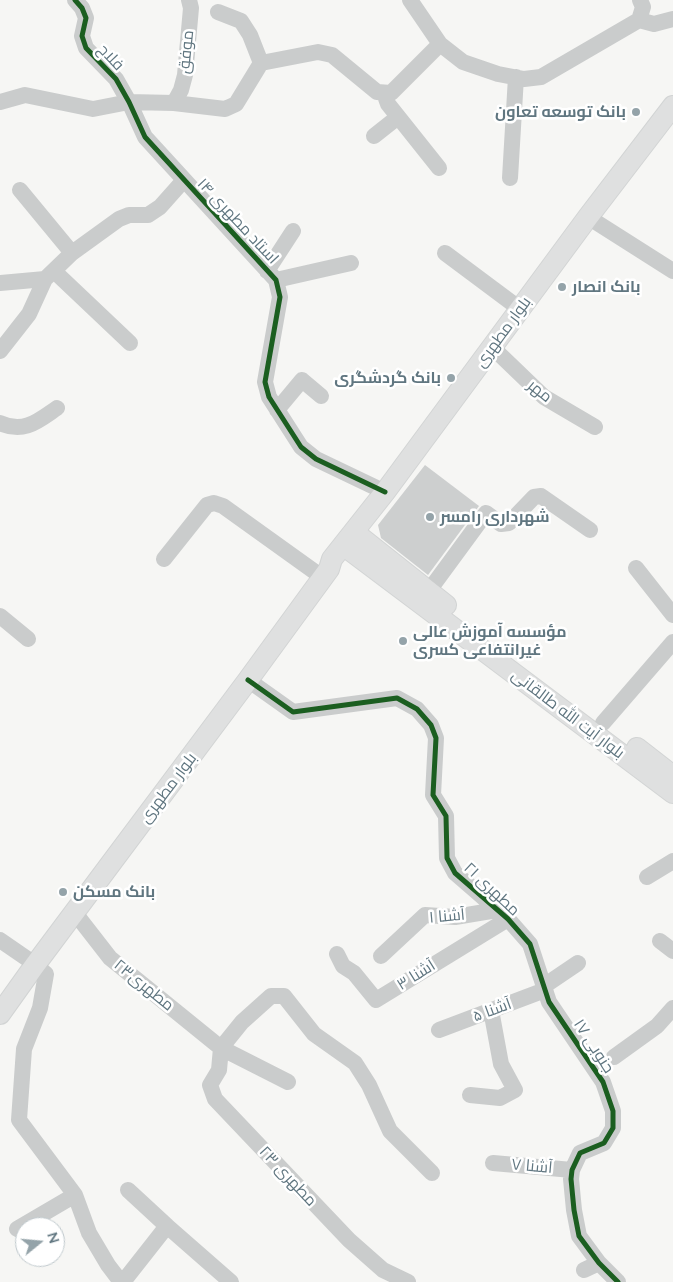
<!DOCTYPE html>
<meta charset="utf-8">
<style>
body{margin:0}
#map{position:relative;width:673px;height:1282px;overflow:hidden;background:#f6f6f4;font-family:Lato,sans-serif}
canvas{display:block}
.north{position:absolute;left:15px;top:1217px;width:50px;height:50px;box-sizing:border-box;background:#fff;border:1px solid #bfc8cc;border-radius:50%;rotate:73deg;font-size:14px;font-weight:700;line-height:20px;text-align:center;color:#607680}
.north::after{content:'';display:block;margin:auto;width:18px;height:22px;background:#94a3a9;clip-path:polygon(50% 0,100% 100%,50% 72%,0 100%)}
</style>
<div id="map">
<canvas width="673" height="1282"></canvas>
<div class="north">N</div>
</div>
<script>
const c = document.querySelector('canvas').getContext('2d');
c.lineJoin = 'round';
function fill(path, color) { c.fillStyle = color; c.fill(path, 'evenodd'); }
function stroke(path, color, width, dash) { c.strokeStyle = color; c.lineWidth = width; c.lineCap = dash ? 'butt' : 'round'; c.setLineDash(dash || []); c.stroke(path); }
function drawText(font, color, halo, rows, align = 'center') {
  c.font = font + ' Lato,Cairo,sans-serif'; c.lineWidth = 5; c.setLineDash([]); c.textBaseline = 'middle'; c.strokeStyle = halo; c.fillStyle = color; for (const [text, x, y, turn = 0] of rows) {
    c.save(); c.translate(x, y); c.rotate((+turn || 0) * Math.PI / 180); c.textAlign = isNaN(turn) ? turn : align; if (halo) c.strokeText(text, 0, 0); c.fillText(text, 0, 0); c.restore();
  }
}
fill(new Path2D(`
 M425 465 479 506 428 575 381 538 378 525Z`), '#cdcfcf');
const major = new Path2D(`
 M354 532 446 605
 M343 545 673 793
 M637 748 673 776
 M0 1014 35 965 248 680 329 569 332 559 385 492 588 217 673 106`);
stroke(major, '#d2d4d4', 22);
stroke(new Path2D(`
 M75 0 82 8 86 18 82 36 86 48 116 79 129 102 145 137 276 280 280 297 265 382 269 397 301 447 316 459 385 492
 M410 0 440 44 463 62 498 74 524 79 541 77 639 20 643 7 640 0
 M218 12 241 21 250 35 261 63
 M639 20 654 24 673 19
 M384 93 388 104 439 168
 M0 102 25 95 93 109 129 102 174 103 225 109 236 104 261 63 318 52 332 55 377 92 391 93 440 44
 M174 103 181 90 185 75 191 8 189 0
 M374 136 398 117
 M510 178 516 77
 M20 190 72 253
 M588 217 673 271
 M445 253 520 309
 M54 271 130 343
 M267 271 293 231
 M276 280 351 263
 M0 283 45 279 72 253 119 219 129 215H148L160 207 184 180
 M492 347 544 397 595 427
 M0 351 29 314 45 279
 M277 410 302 380 321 396
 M0 423C24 434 38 421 57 408
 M164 559 207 505 214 503 223 506 315 572
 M636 568 673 615
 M428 592 486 513 501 524 509 523 534 497 541 496 590 530
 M0 616 28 639
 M248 680 293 712 397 698 417 709 431 725 436 738 433 795 446 816 447 858 455 873 508 919 530 944 549 1002 603 1082 613 1111V1128L604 1143 580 1153 572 1170 571 1179 574 1210 579 1236 599 1263 618 1282
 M603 723 673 642
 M647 877 673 861
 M75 913 110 958 221 1048 288 1082
 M0 940 29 960
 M660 941 673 951
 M337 954 343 966 354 973 376 1000 508 919
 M381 956 425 915 455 917 497 910
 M35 965 46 974 40 1008 24 1049 19 1120 75 1195 89 1233 108 1265 121 1282
 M544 986 578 963
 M439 1030 545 990
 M221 1048 219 1070 210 1085 215 1099 349 1240 383 1270 408 1282
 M221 1048 242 1022 271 996H284L314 1034 355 1063 369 1085 390 1131 432 1173
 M614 1057 657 1026 673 1008
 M470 1095 500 1098 515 1090 501 1064 491 1010
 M493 1163 572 1170
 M128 1190 167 1226
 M17 1229 75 1195
 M584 1270 599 1263
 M123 1282 167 1226 231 1282`), '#cacccc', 16);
stroke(major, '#dfe0e0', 20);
stroke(new Path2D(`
 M75 0 82 8 86 18 82 36 86 48 116 79 129 102 145 137 276 280 280 297 265 382 269 397 301 447 316 459 385 492
 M248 680 293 712 397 698 417 709 431 725 436 738 433 795 446 816 447 858 455 873 508 919 530 944 549 1002 603 1082 613 1111V1128L604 1143 580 1153 572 1170 571 1179 574 1210 579 1236 599 1263 618 1282`), '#1b5e20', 5);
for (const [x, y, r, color] of [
 [636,112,5,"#94a3a9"],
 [562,287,5,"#94a3a9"],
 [451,378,5,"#94a3a9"],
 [430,517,5,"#94a3a9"],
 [403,641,5,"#94a3a9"],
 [63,892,5,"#94a3a9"]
]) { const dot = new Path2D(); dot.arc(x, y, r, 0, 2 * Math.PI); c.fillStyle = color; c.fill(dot); stroke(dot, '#fff', 2); }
drawText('16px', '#607680', '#fff', [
 ["موفق",186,52,-84],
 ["فلاح",111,57,47],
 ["استاد مطهری ۱۴",238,221,47],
 ["بلوار مطهری",503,332,-54],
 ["مهر",540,391,39],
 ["بلوار آیت الله طالقانی",568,714,37],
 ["بلوار مطهری",168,788,-53],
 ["مطهری ۲۱",492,889,43],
 ["آشنا ۱",447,916,-5],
 ["آشنا ۳",416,975,-32],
 ["مطهری۲۳",144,985,39],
 ["آشنا ۵",492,1010,-20],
 ["جنوبی ۱۷",594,1046,57],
 ["آشنا ۷",532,1166,5],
 ["مطهری ۲۳",288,1176,47]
]);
drawText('bold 16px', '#607680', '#fff', [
 ["بانک توسعه تعاون",626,112,"right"],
 ["بانک انصار",572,287],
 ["بانک گردشگری",441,378,"right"],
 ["شهرداری رامسر",440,517],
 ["مؤسسه آموزش عالی",413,632],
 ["غیرانتفاعی کسری",413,650],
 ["بانک مسکن",73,892]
], 'left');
</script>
